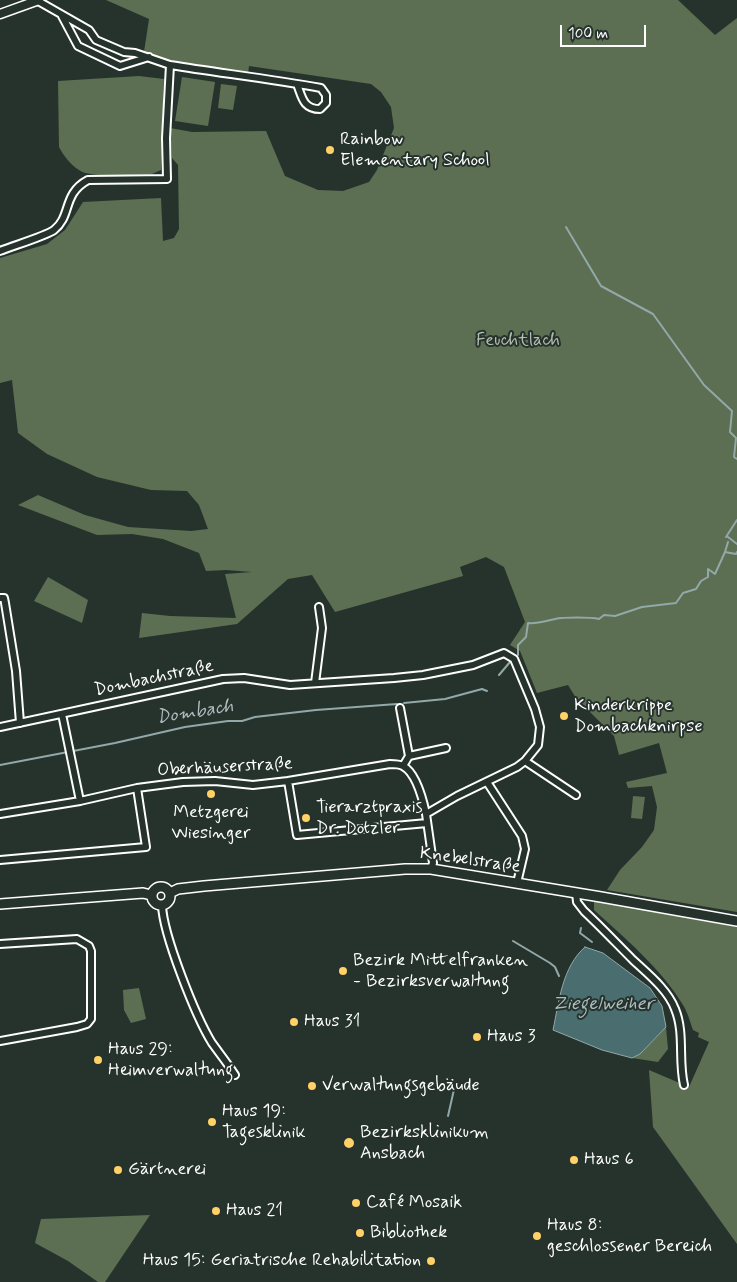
<!DOCTYPE html>
<meta charset="utf-8">
<style>
body{margin:0}
#map{position:relative;width:737px;height:1282px;overflow:hidden;background:#26332d;font-family:Mynerve,sans-serif}
canvas{display:block}
.scale{position:absolute;left:560px;top:25px;width:86px;height:22px;box-sizing:border-box;border:2px solid #fff;border-top:0;padding-left:6px;font-size:15px;line-height:18px;white-space:nowrap;color:#fff;-webkit-text-stroke:4px #26332d;paint-order:stroke}
</style>
<div id="map">
<canvas width="737" height="1282"></canvas>
<div class="scale">100 m</div>
</div>
<script>
const c = document.querySelector('canvas').getContext('2d');
c.lineJoin = 'round';
function fill(path, color) { c.fillStyle = color; c.fill(path, 'evenodd'); }
function stroke(path, color, width, dash) { c.strokeStyle = color; c.lineWidth = width; c.lineCap = dash ? 'butt' : 'round'; c.setLineDash(dash || []); c.stroke(path); }
function drawText(font, color, halo, rows, align = 'center') {
  c.font = font + ' Mynerve,sans-serif'; c.lineWidth = 4; c.setLineDash([]); c.textBaseline = 'middle'; c.strokeStyle = halo; c.fillStyle = color; for (const [text, x, y, turn = 0] of rows) {
    c.save(); c.translate(x, y); c.rotate((+turn || 0) * Math.PI / 180); c.textAlign = isNaN(turn) ? turn : align; if (halo) c.strokeText(text, 0, 0); c.fillText(text, 0, 0); c.restore();
  }
}
fill(new Path2D(`
 M106 0H678L715 35 737 18V912L607 890 620 870 642 847 654 830 657 807 652 786 628 788 626 782 667 773 659 743 619 755 614 736 576 698 568 685 537 693 520 651 510 645 525 622 504 567 486 557 460 567 463 576 335 612 312 575 288 579 237 624 139 638 142 613 170 616 236 618 225 574 252 572 226 570 206 571 199 553 163 539 132 534 97 535 18 505 38 495 85 515 128 527 191 531 208 529 199 505 187 491 151 490 97 477 47 454 18 433 12 380 0 383V258L47 244 65 230 83 202 161 198 163 241 174 238 179 229 178 165 172 158 170 128 192 132 266 131 285 176 318 190 343 191 369 182 377 170 394 128 391 107 381 92 371 84 249 66 248 74 174 62 144 52 149 19Z
 M139 76 164 79 161 170 152 174C136 174 91 179 79 170 71 165 63 155 59 147L58 81Z
 M182 77 215 82 208 126 175 121Z
 M221 84 237 86 233 110 218 108Z
 M48 577 88 600 82 623 34 601Z
 M633 796 645 797 642 819 631 818Z
 M594 901 737 927V1244L653 1127 649 1070 689 1087 709 1042 698 1037 699 1033 693 1030C690 1022 688 1013 683 1005 663 971 624 937 594 910Z
 M139 988 146 1019 131 1023 124 1010 123 990Z
 M666 1027 668 1049 658 1062 632 1058 640 1054Z
 M150 1215 105 1282H98L68 1261 35 1243 41 1219Z`), '#5c6f52');
const water = new Path2D(`
 M585 947 603 953 650 988 662 1006 666 1027 640 1054 632 1058 602 1050 553 1030C559 1002 562 967 585 947Z`);
fill(water, '#4a6e70');
stroke(water, '#92a8a9', 1);
stroke(new Path2D(`
 M566 227 601 286 653 314 704 385 732 411 730 432 736 438 734 457 737 459
 M726 537 737 520
 M728 537 737 544
 M725 552 728 542
 M518 655V645L526 637 528 623C538 624 545 621 555 619 563 617 591 617 599 619L604 615 615 616 642 607 676 603 683 593 696 589 701 581 708 577V569L715 574 725 552 736 554 737 552
 M499 675 510 662
 M404 703 445 699 482 689 487 691
 M0 765 115 743 185 727 228 721H242L255 717 316 710 397 704
 M581 928 580 933 592 942
 M513 941 550 963 555 967 559 976
 M448 1116 455 1085`), '#92a8a9', 2);
const minor = new Path2D(`
 M62 16 78 46 120 66 149 57
 M170 65C220 73 271 79 321 88L326 95V103L320 109C303 109 302 97 297 84
 M0 251C12 246 46 236 54 230 72 216 62 194 88 180L167 179 166 138 170 65 135 53 124 52 96 40 89 30 38 1
 M0 598H4L5 603 16 671 20 723
 M315 683 322 628 319 607
 M400 708 409 756
 M62 714 80 801
 M0 727 223 679 244 678 290 685 394 678 423 675 473 665 504 653 514 659 535 709 540 727 538 745 525 761 517 767 457 796 426 814 433 863 431 869
 M525 761 576 795
 M403 766 409 756 446 748
 M288 781 297 835 427 823
 M487 782 522 836 525 849 517 883
 M0 814 80 801 137 788 183 782 215 781 253 785 288 781 390 764C394 764 399 764 403 766 416 773 423 800 426 814
 M0 860 146 847 137 788
 M576 893 577 902 584 911C601 927 617 944 633 960 648 974 668 990 675 1009 685 1033 678 1060 684 1085
 M162 905C163 935 196 1017 212 1043 220 1054 228 1064 235 1075
 M0 944 77 939 89 946 91 951V1019L87 1024 77 1027 0 1041`);
const tertiary = new Path2D(`
 M0 14 39 0`);
const secondary = new Path2D(`
 M152 896a9 9 0 1 1 18 0a9 9 0 1 1-18 0Z
 M170 893 178 889 204 886 405 869H431L601 897 737 921
 M0 904 143 893 151 895`);
stroke(minor, '#fff', 10);
stroke(tertiary, '#fff', 11);
stroke(secondary, '#fff', 12);
stroke(minor, '#26332d', 6);
stroke(tertiary, '#26332d', 8);
stroke(secondary, '#26332d', 9);
for (const [x, y, r, color] of [
 [330,150,5,"#ffd166"],
 [564,716,5,"#ffd166"],
 [211,794,5,"#ffd166"],
 [306,818,5,"#ffd166"],
 [343,971,5,"#ffd166"],
 [294,1022,5,"#ffd166"],
 [477,1037,5,"#ffd166"],
 [98,1060,5,"#ffd166"],
 [312,1086,5,"#ffd166"],
 [212,1122,5,"#ffd166"],
 [349,1143,6,"#ffd166"],
 [574,1160,5,"#ffd166"],
 [118,1170,5,"#ffd166"],
 [356,1203,5,"#ffd166"],
 [216,1211,5,"#ffd166"],
 [360,1233,5,"#ffd166"],
 [537,1236,5,"#ffd166"],
 [431,1261,5,"#ffd166"]
]) { const dot = new Path2D(); dot.arc(x, y, r, 0, 2 * Math.PI); c.fillStyle = color; c.fill(dot); stroke(dot, '#26332d', 2); }
drawText('18px', '#fff', '#26332d', [
 ["Rainbow",340,140],
 ["Elementary School",340,161],
 ["Kinderkrippe",574,706],
 ["Dombachknirpse",574,727],
 ["Tierarztpraxis",316,808],
 ["Dr. Dotzler",316,829],
 ["Metzgerei",211,813,"center"],
 ["Wiesinger",211,834,"center"],
 ["Bezirk Mittelfranken",353,961],
 ["- Bezirksverwaltung",353,982],
 ["Haus 31",304,1022],
 ["Haus 3",487,1037],
 ["Haus 29:",108,1050],
 ["Heimverwaltung",108,1071],
 ["Verwaltungsgebäude",322,1086],
 ["Haus 19:",222,1112],
 ["Tagesklinik",222,1133],
 ["Bezirksklinikum",360,1133],
 ["Ansbach",360,1154],
 ["Haus 6",584,1160],
 ["Gärtnerei",128,1170],
 ["Café Mosaik",366,1203],
 ["Haus 21",226,1211],
 ["Haus 8:",547,1226],
 ["geschlossener Bereich",547,1247],
 ["Bibliothek",370,1233],
 ["Haus 15: Geriatrische Rehabilitation",421,1261,"right"]
], 'left');
drawText('18px', '#b6beb1', '#26332d', [
 ["Feuchtlach",518,341]
]);
drawText('18px', '#fff', '#26332d', [
 ["Dombachstraße",154,679,-12],
 ["Oberhäuserstraße",225,768,-3],
 ["Knebelstraße",470,861,8]
]);
drawText('italic 19px', '#aebebf', '#26332d', [
 ["Dombach",195,713,-9],
 ["Ziegelweiher",603,1005]
]);
</script>
